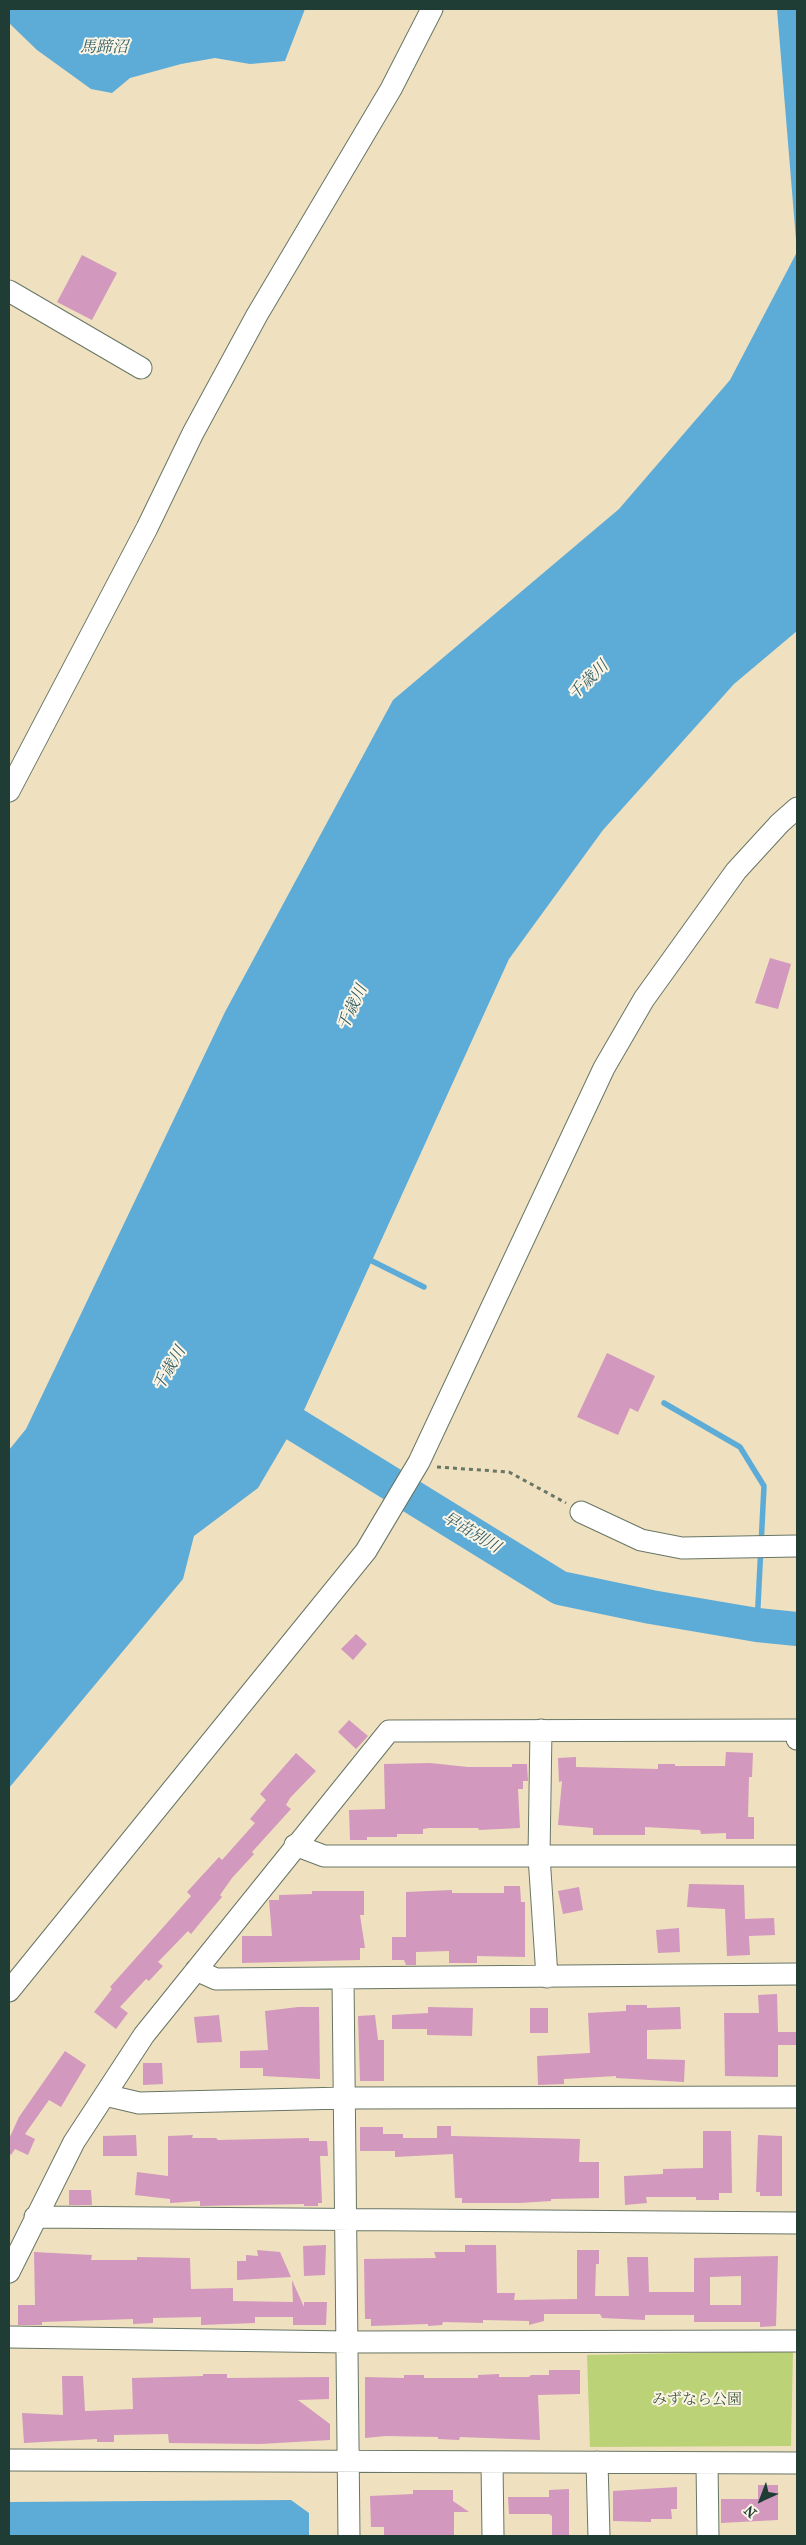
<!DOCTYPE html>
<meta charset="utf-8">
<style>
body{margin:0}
#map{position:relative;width:806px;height:2545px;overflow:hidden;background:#efe0c0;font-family:"IM FELL French Canon",serif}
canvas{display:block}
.frame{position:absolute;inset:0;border:10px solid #1f3d34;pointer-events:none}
.north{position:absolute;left:736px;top:2475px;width:50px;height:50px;-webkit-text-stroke:4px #fcf5e5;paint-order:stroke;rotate:223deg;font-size:14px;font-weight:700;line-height:20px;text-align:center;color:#1f3d34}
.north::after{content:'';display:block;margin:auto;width:18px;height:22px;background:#1f3d34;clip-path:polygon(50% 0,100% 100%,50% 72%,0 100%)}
</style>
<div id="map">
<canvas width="806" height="2545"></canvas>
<div class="frame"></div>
<div class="north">N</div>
</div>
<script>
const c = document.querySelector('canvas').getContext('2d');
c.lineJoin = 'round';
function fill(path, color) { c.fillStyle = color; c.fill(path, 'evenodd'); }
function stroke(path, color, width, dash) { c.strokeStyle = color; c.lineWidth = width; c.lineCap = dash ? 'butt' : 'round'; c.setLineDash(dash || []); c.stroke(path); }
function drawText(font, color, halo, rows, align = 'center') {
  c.font = font + ' "IM FELL French Canon","Noto Serif JP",serif'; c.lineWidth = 4; c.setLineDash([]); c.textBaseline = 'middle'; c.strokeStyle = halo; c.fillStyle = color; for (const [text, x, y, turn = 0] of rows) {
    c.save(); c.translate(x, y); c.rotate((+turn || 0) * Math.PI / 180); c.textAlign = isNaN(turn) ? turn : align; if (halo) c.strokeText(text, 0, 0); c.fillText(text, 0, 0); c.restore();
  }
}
fill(new Path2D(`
 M793 2351 791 2446 590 2447 587 2355Z`), '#bcd276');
fill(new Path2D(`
 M9 9H305L285 61 250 64 215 58 181 64 130 78 112 93 91 89 37 50 9 23Z
 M777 9H797V631L734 684 603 830 509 959 305 1408 258 1488 194 1536 183 1579 9 1788V1450L26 1429 225 1012 393 700 619 509 730 380 797 252Z
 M291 2500 309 2513V2536H9V2502Z`), '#5dacd7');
stroke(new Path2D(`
 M366 1258 424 1287
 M664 1403 740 1447 764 1486 757 1625`), '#5dacd7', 5.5);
stroke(new Path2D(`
 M257 1401 560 1588 651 1607 757 1625 797 1629`), '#5dacd7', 34);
fill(new Path2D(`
 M82 255 117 273 92 320 57 302Z
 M770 958 791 964 778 1009 755 1003Z
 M607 1353 655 1376 638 1412 630 1408 618 1435 577 1417Z
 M356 1634 367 1644 353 1660 341 1649Z
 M349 1720 368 1736 356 1749 338 1732Z
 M726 1752 753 1753 752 1777H749L748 1817H754V1839H726V1833L701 1834 700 1830 645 1827V1835H593V1828L558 1825 562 1781 559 1782 558 1758 576 1757V1767L658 1769V1764H675V1766H725Z
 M296 1753 316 1771 290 1798 286 1805 291 1809 252 1852 254 1854 232 1878 220 1895 222 1897 205 1917 191 1934 188 1931 158 1962 163 1966 149 1981 146 1979 120 2007 128 2013 116 2029 94 2012 112 1989 110 1987 191 1896 187 1892 219 1857 222 1860 255 1823 250 1819 266 1800 260 1794Z
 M430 1763 468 1767H512V1764H527L528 1781H523V1789H518L520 1828 479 1830 478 1828H429L423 1829V1834H397V1837H367V1840H350L349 1810 385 1809 384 1764Z
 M689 1884 744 1885 745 1919 774 1918 775 1935 749 1936 750 1955 727 1956 725 1909 687 1907Z
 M504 1886H520L521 1902H525V1957L477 1956V1963H449V1951L416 1952V1965H406L404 1960H392V1937H406V1892L452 1890V1893H504Z
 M579 1887 583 1910 563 1914 558 1891Z
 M312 1891H364V1915H360L365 1948H360V1960L242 1963V1936H272L269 1900H279V1895L312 1894Z
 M679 1928 680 1952 658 1953 656 1930Z
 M777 1994 778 2032H797V2045H778V2077L725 2076 724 2013H759L758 1995Z
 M626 2005H647V2008L680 2007 681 2029 647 2030V2059L685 2060 684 2082 616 2078V2076L564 2079V2084L538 2085 537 2056 590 2053 588 2013 626 2011Z
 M298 2007H319L320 2079 263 2076V2068H240V2051L268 2050 265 2011Z
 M428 2007 473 2008 472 2036 427 2035V2029H392V2015L428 2013Z
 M530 2008H548V2033H530Z
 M219 2015 222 2042 197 2043 194 2017Z
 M375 2015 378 2040H384V2081H360L358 2016Z
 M65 2051 86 2065 61 2107 49 2100 25 2134 35 2139 28 2155 15 2149 11 2155 9 2153V2139L19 2117Z
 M143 2063H162L163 2084 143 2085Z
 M437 2126H451V2136L580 2139 579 2162H599V2198L551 2199V2201L519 2203H462V2198H455L453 2154 395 2157V2151H360V2127H383V2134H403V2138H437Z
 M703 2131H731L732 2193H719V2200H696V2197H646L647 2203 625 2205 624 2176 663 2174V2169L703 2168Z
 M136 2135 137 2156H103V2136Z
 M193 2135 192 2138H216L218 2140 309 2138V2141H327L328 2156H320L322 2203H318V2206H304V2204L200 2206V2201L170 2203V2199L135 2195 137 2172 168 2176V2136Z
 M758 2135 782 2136V2196H760V2192H756Z
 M69 2190H91L92 2205H69Z
 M326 2245 325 2275 304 2276 303 2246Z
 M465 2245H496L497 2293H515L514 2300 577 2299V2250H599V2264H596L595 2296H629L627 2257H648L649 2292H694V2258L778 2256 776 2326 760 2327V2322H694V2315H645V2320L602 2318 600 2314H544V2321L529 2325V2321L483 2320V2323L443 2322 442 2325 428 2326V2324L371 2326V2319H365L364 2259 436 2258 434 2252H465ZM741 2276V2305H710V2277Z
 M257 2250 280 2252 291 2277 237 2280V2261H246V2255L258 2256Z
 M34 2252 92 2255 91 2260H137V2257L190 2258 191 2289 233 2288V2301L293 2302 292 2280 304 2307V2302H327L326 2325H293V2317H255V2323L201 2325V2317L153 2318V2323L133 2324V2319L42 2322V2325H18V2305H35Z
 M549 2370H580V2394L538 2395 540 2440 460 2437 459 2440 438 2439V2437L386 2436 365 2438V2377L404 2378V2375H424V2378H478V2375L499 2374V2377H529L531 2375H549Z
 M203 2374H227V2378L329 2377V2399L298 2400 330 2424V2440L260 2444 169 2443 168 2434 114 2435V2442H97V2439L24 2443 22 2413 63 2415 62 2376H83L85 2411 133 2409 132 2378 203 2376Z
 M758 2485H778V2520L721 2523V2499H758Z
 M677 2487V2509H671L672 2519H651V2522L613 2521V2491Z
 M569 2489V2536H552V2516L549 2514H509L508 2497H549V2490Z
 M413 2490H453V2501L469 2512H454V2536H384V2527H371L370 2496 413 2494Z`), '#d298bd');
const minor = new Path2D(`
 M9 291 141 368
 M9 791 147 528 193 433 257 315 391 89 432 9
 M581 1512 641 1540 682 1548 797 1546
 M541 1730 539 1856 547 1977
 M295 1845 324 1856H797
 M196 1970 216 1979 797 1974
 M343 1979 349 2536
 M9 1991 366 1551 419 1462 604 1068 644 999 736 871 780 823 797 808
 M105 2095 139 2103 344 2098 797 2097
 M35 2217 797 2223
 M9 2272 74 2142 144 2035 389 1731 797 1730V1739
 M9 2337 347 2342 797 2341
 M9 2460 797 2463
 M492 2462 493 2536
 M597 2462 599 2536
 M707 2463 708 2536`);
stroke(minor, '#687665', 23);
stroke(new Path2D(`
 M437 1467 509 1472 566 1503`), '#687665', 3, [4, 4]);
stroke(minor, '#fff', 21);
drawText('15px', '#3e5b41', '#fcf5e5', [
 ["みずなら公園",697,2400]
]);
drawText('italic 16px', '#325e65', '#fcf5e5', [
 ["馬蹄沼",104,48],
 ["千歳川",589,681,-45],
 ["千歳川",353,1008,-65],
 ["千歳川",170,1369,-60],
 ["早苗別川",471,1533,31]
]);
</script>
